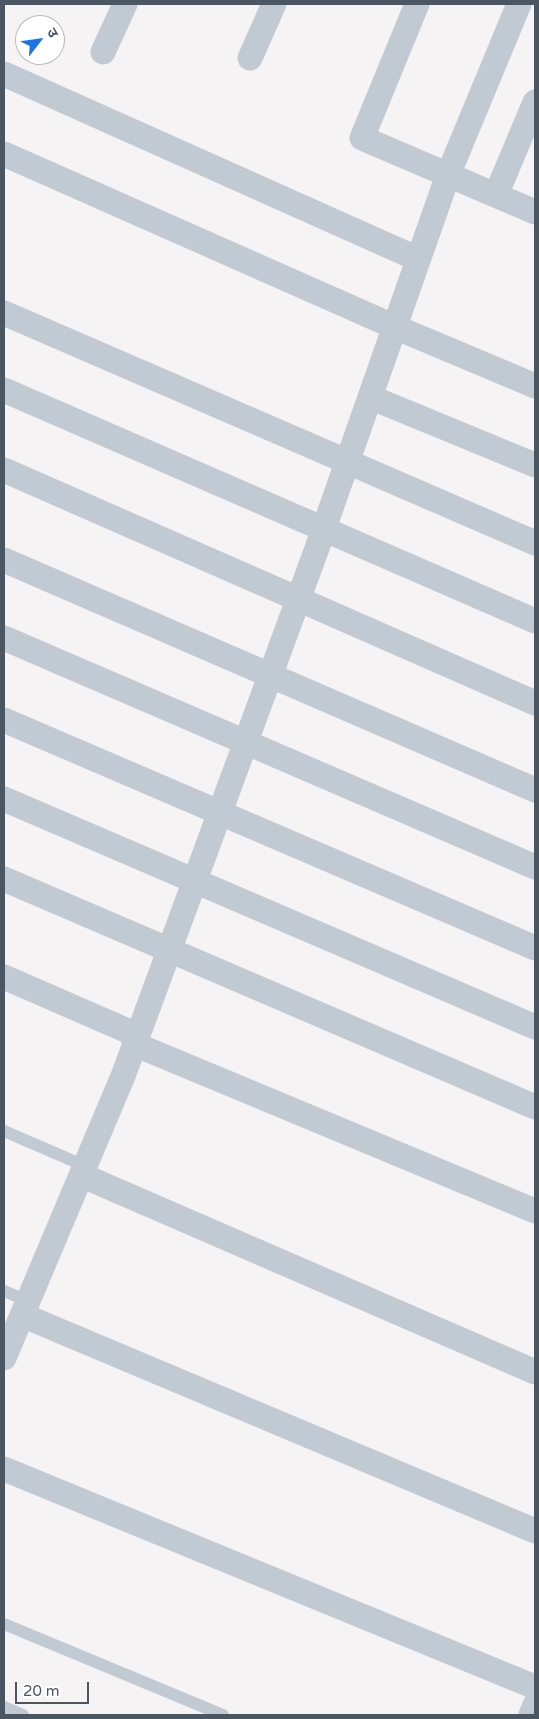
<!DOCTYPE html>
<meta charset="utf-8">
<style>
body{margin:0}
#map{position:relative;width:539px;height:1719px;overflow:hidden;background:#f5f3f3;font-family:"Varela Round","Noto Sans Devanagari",sans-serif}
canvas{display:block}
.frame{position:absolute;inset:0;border:5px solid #4a5661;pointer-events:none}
.north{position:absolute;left:15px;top:15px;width:50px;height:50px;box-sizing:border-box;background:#fff;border:1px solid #b7bbc0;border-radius:50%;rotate:60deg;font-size:14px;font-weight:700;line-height:20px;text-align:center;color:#4a5661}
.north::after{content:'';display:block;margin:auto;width:18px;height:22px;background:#1a73e8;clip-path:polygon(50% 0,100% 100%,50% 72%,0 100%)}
.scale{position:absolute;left:15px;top:1682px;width:74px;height:22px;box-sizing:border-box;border:2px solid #4a5661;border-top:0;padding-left:6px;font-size:15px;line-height:18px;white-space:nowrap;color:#4a5661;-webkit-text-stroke:4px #fff;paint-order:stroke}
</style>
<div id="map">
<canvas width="539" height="1719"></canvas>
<div class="frame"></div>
<div class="north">उ</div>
<div class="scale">20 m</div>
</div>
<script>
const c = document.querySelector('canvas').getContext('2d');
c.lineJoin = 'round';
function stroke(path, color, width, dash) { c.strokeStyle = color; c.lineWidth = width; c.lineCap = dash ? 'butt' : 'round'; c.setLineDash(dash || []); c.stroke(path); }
stroke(new Path2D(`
 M4 1131 85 1166
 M4 1291 28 1301
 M4 1624 223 1715
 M4 1707 23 1715`), '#c1cad2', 12);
stroke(new Path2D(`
 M417 4 362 138 535 212
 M103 52 125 4
 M250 58 274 4
 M4 74 418 259
 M4 154 395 327 535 386
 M496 195 535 102
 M4 313 535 543
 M4 390 535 621
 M370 397 535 465
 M4 470 535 703
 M4 560 535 790
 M4 638 535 867
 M4 720 535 948
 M4 799 535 1027
 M4 879 535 1107
 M4 977 137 1035
 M134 1044 535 1211
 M81 1175 535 1372
 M22 1315 535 1531
 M4 1358 123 1076 316 551 448 175 519 4
 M4 1469 535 1687
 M531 1715 535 1705`), '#c1cad2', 25);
</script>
